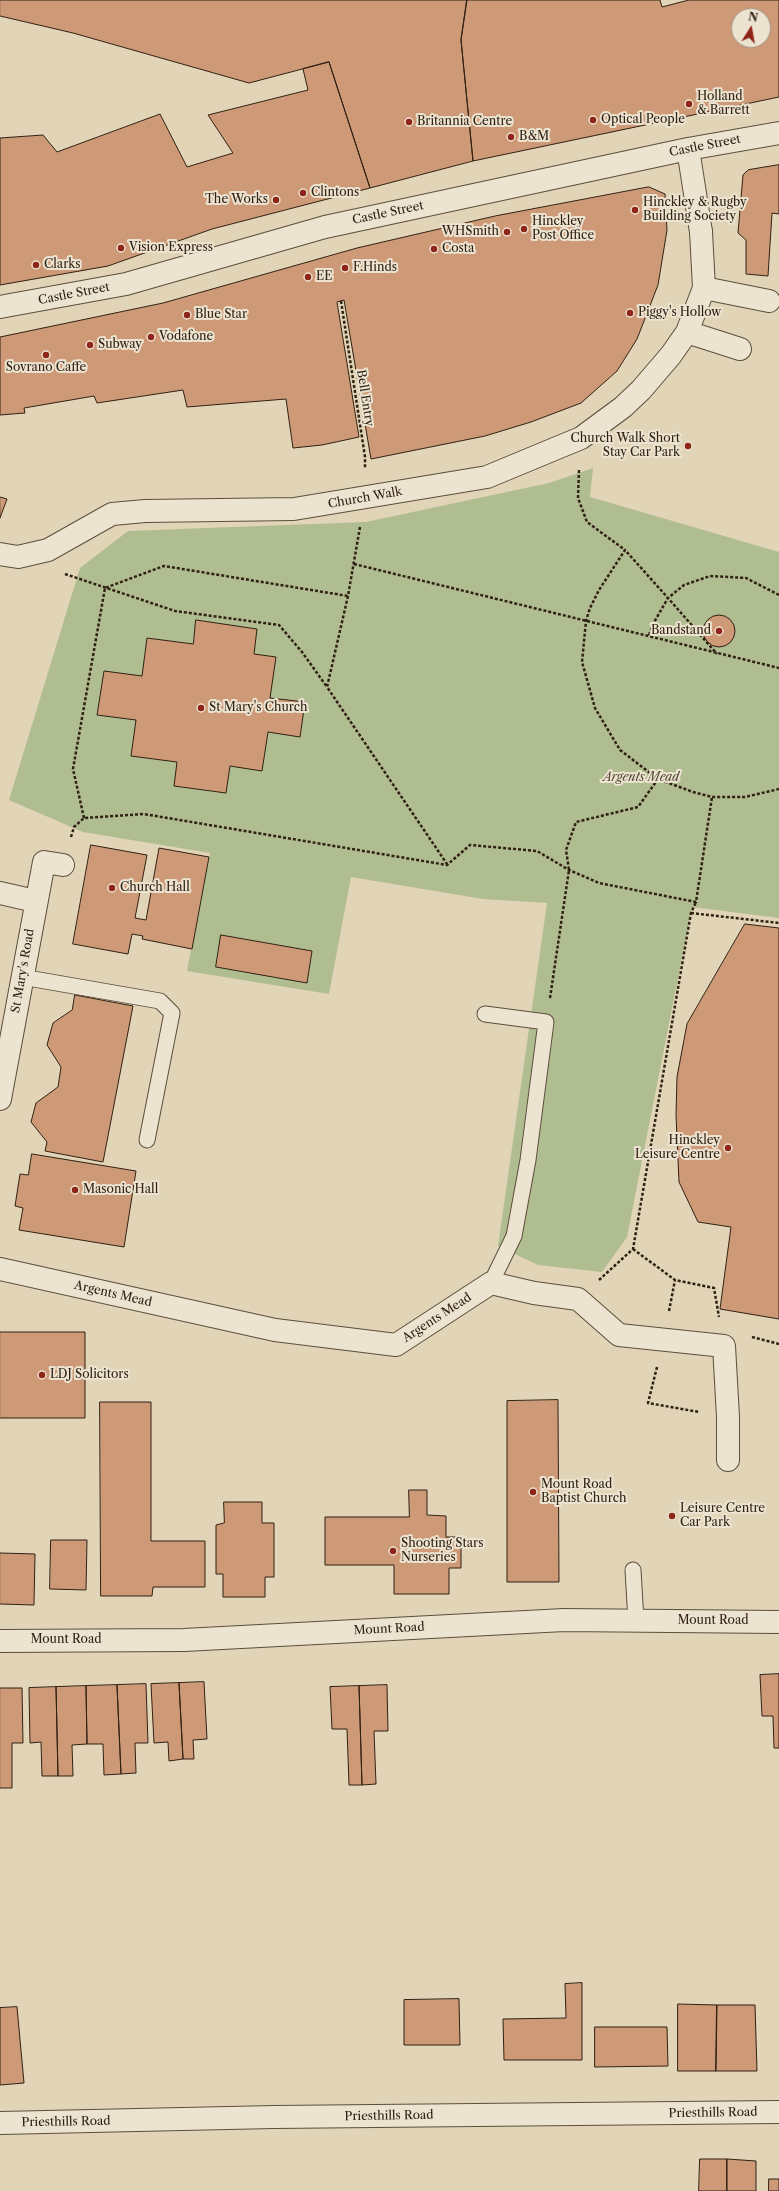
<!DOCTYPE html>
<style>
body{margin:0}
#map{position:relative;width:779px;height:2191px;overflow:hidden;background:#e1d4b7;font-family:"Libre Caslon Text",serif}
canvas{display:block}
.north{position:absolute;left:731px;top:8px;width:40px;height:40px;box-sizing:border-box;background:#ece3d0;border:1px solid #a19584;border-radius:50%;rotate:11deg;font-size:11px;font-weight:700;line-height:16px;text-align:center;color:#302113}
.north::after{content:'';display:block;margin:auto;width:14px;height:18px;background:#8f2418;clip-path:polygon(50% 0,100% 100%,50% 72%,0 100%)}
</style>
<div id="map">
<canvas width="779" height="2191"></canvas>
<div class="north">N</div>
</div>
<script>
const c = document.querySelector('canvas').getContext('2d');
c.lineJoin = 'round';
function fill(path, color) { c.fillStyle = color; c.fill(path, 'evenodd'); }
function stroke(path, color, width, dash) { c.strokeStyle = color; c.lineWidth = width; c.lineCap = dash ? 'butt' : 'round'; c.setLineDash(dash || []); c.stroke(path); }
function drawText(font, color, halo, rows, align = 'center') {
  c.font = font + ' "Libre Caslon Text",serif'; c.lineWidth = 4; c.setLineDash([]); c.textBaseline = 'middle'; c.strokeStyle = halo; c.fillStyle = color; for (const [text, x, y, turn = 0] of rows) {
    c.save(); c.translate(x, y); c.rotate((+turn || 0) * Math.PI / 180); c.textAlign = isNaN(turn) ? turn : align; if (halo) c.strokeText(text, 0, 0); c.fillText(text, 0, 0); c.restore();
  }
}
fill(new Path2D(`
 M593 468 590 497 779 552V918L692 907 627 1237 602 1272 538 1265 498 1246 547 903 483 899 351 877 329 994 187 971 210 853 83 832 9 800 80 568 128 531 366 522 549 483Z`), '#b0bd90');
const building = new Path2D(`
 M0 0H467L461 40 473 161 370 188 329 62 249 83 73 33 0 16Z
 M467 0H660L662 7 689 0H779V97L473 161 461 40ZM739 16H763V40H739Z
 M329 62 370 188 212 229 108 266 0 285V138L43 135 57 152 160 114 187 167 233 153 208 115 308 90 303 69Z
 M779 165V214L772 213 768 276 746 274V240L738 233 743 175 748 170Z
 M649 187 665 194 667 230 658 285 637 339 617 371 581 403 531 422 485 436 371 459 344 300 337 302 359 437 322 445 293 448 286 399 187 407 183 390 97 403 94 396 24 408 25 413 0 415V337L163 303 357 248 495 216Z
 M0 497 7 499 0 518Z
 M703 631a16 16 0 1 1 32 0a16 16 0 1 1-32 0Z
 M196 620 257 629 254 654 276 657 270 698 305 702 300 737 268 732 262 771 230 766 226 793 174 786 177 762 131 756 136 720 97 715 104 671 142 676 147 638 193 644Z
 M91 845 147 855 135 918 146 920 159 848 209 857 192 949 142 939 143 936 132 934 128 954 73 944Z
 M745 924 779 928V1319L720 1309 731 1227 698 1222 679 1182 676 1115 677 1077 687 1024Z
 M221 935 312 951 307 983 216 967Z
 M75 995 133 1006 103 1162 45 1151 47 1142 31 1122 36 1103 58 1087 61 1067 47 1045 53 1023 72 1010Z
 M32 1154 136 1171 124 1247 19 1230 23 1208 15 1206 20 1174 28 1175Z
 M0 1332H85V1418H0Z
 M558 1400 559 1582H507V1401Z
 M100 1402H151V1541H205V1587H153L152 1596H101Z
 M409 1490H427V1515L446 1516V1537H461V1568H449V1594H394V1565H325V1517H409Z
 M224 1502H262V1523H274V1577H265V1597H223V1574H216V1525L224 1523Z
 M51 1540H87L86 1590 50 1589Z
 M0 1553 35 1554 34 1605 0 1604Z
 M779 1674V1748H774L773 1716H762L760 1675Z
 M204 1682 207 1739 193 1740 194 1759H183L179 1683Z
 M179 1683 183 1759 169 1761 168 1742 154 1743 151 1684Z
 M146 1684 148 1743H135L136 1773 121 1774 117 1685Z
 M117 1685 121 1774 104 1775 103 1744H87L86 1686Z
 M387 1685 388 1731H374L376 1784 362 1785 359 1686Z
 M86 1686 87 1744 72 1745 73 1776H58L56 1687Z
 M359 1686 362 1785H349L347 1729H332L330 1687Z
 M56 1687 58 1776H42L41 1742 30 1743 29 1688Z
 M0 1688H22L23 1743H12V1788H0Z
 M582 1983V2060H504L503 2019 566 2018 565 1984Z
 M459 1999 460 2045H404V2000Z
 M678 2004 717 2005 716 2071H678Z
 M717 2005H755L757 2071H716Z
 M17 2007 24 2083 0 2085V2008Z
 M595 2027H667L668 2066 595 2067Z
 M700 2159H727V2191H699Z
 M727 2159 756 2161V2191H727Z
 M769 2179H779V2191H769Z`);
fill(building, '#ce9976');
stroke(building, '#302113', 1);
const service = new Path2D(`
 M22 977 160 1001 172 1013 147 1140
 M485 1014 546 1022 528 1160 514 1236 491 1283
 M633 1570 636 1621`);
const pedestrian = new Path2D(`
 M688 149 701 232
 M0 307 126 284 325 227 688 149 779 133`);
const minor = new Path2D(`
 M704 288 769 301
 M687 332 740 349
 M0 554 18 557 48 550 112 514 145 511 294 509 487 477 581 438 623 407 641 390 671 355 687 332 704 288 701 232
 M0 893 35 901
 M0 1099 44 862 63 865
 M0 1269 275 1330 396 1345 491 1283 534 1293 578 1299 619 1335 724 1346 728 1417V1460
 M0 1641 184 1640 564 1620 779 1622
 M0 2123 274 2117 779 2112`);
stroke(service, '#5c4e3c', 17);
stroke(pedestrian, '#5c4e3c', 24);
stroke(minor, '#5c4e3c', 24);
stroke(new Path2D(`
 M341 301 365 457V469
 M579 470 578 498 587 522 625 550
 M360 527 348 596 327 687 447 864
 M354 564 779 668
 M65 574 175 611 279 625 302 652 327 687
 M779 595 746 578 710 576 684 585 668 598 625 550 599 590 590 608 586 621 582 662 595 708 620 750 658 779 693 792 712 797H745L779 789
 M649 635 653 624 668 598 717 654
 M84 818 73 769 105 588 164 566 348 596
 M71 837 74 827 84 818 144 814 447 865 470 845 537 851 569 870 599 883 696 902 712 797
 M691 913 779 923
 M550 998 569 870 566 850 576 822 638 807 658 779
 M633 1249 675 1280 714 1288 719 1317
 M599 1280 633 1249 691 913 696 902
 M669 1311 675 1280
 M752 1337 779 1344
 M657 1367 648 1403 699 1412`), '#302113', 2.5, [3, 2]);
stroke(service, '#ece3d0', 15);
stroke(pedestrian, '#ece3d0', 22);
stroke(minor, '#ece3d0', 22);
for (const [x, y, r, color] of [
 [689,104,4,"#8f2418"],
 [593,120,4,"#8f2418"],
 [409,122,4,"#8f2418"],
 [511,137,4,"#8f2418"],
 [303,193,4,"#8f2418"],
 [276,200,4,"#8f2418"],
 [635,210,4,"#8f2418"],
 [524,229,4,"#8f2418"],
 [507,232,4,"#8f2418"],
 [121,248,4,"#8f2418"],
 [434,249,4,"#8f2418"],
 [36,265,4,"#8f2418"],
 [345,268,4,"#8f2418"],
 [308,277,4,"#8f2418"],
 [630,313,4,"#8f2418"],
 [187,315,4,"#8f2418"],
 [151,337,4,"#8f2418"],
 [90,345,4,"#8f2418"],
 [46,355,4,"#8f2418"],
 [688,446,4,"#8f2418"],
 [719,631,4,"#8f2418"],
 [201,708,4,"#8f2418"],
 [112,888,4,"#8f2418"],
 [728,1148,4,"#8f2418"],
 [75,1190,4,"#8f2418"],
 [42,1375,4,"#8f2418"],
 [533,1492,4,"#8f2418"],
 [672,1516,4,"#8f2418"],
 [393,1551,4,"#8f2418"]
]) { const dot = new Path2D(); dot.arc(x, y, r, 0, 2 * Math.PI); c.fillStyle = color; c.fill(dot); stroke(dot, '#ece3d0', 1.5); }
drawText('12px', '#302113', '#ece3d0', [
 ["Holland",697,97],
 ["& Barrett",697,111],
 ["Optical People",601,120],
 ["Britannia Centre",417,122],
 ["B&M",519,137],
 ["Clintons",311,193],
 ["The Works",268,200,"right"],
 ["Hinckley & Rugby",643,203],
 ["Building Society",643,217],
 ["Hinckley",532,222],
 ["Post Office",532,236],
 ["WHSmith",499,232,"right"],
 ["Vision Express",129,248],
 ["Costa",442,249],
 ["Clarks",44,265],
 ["F.Hinds",353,268],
 ["EE",316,277],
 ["Piggy's Hollow",638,313],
 ["Blue Star",195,315],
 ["Vodafone",159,337],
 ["Subway",98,345],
 ["Sovrano Caffe",46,368,"center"],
 ["Church Walk Short",680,439,"right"],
 ["Stay Car Park",680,453,"right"],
 ["Bandstand",711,631,"right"],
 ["St Mary's Church",209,708],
 ["Church Hall",120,888],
 ["Hinckley",720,1141,"right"],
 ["Leisure Centre",720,1155,"right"],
 ["Masonic Hall",83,1190],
 ["LDJ Solicitors",50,1375],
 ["Mount Road",541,1485],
 ["Baptist Church",541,1499],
 ["Leisure Centre",680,1509],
 ["Car Park",680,1523],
 ["Shooting Stars",401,1544],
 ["Nurseries",401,1558]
], 'left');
drawText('12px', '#302113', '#ece3d0', [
 ["Castle Street",705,146,-11],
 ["Castle Street",388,213,-12],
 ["Castle Street",74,294,-11],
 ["Bell Entry",365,398,81],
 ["Church Walk",365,498,-10],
 ["St Mary's Road",23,971,-80],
 ["Argents Mead",113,1294,13],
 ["Argents Mead",437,1318,-33],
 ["Mount Road",713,1621],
 ["Mount Road",389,1629,-3],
 ["Mount Road",66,1640],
 ["Priesthills Road",713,2113,-1],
 ["Priesthills Road",389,2116,-1],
 ["Priesthills Road",66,2122,-1]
]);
drawText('italic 12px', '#504832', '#ece3d0', [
 ["Argents Mead",641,778]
]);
</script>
